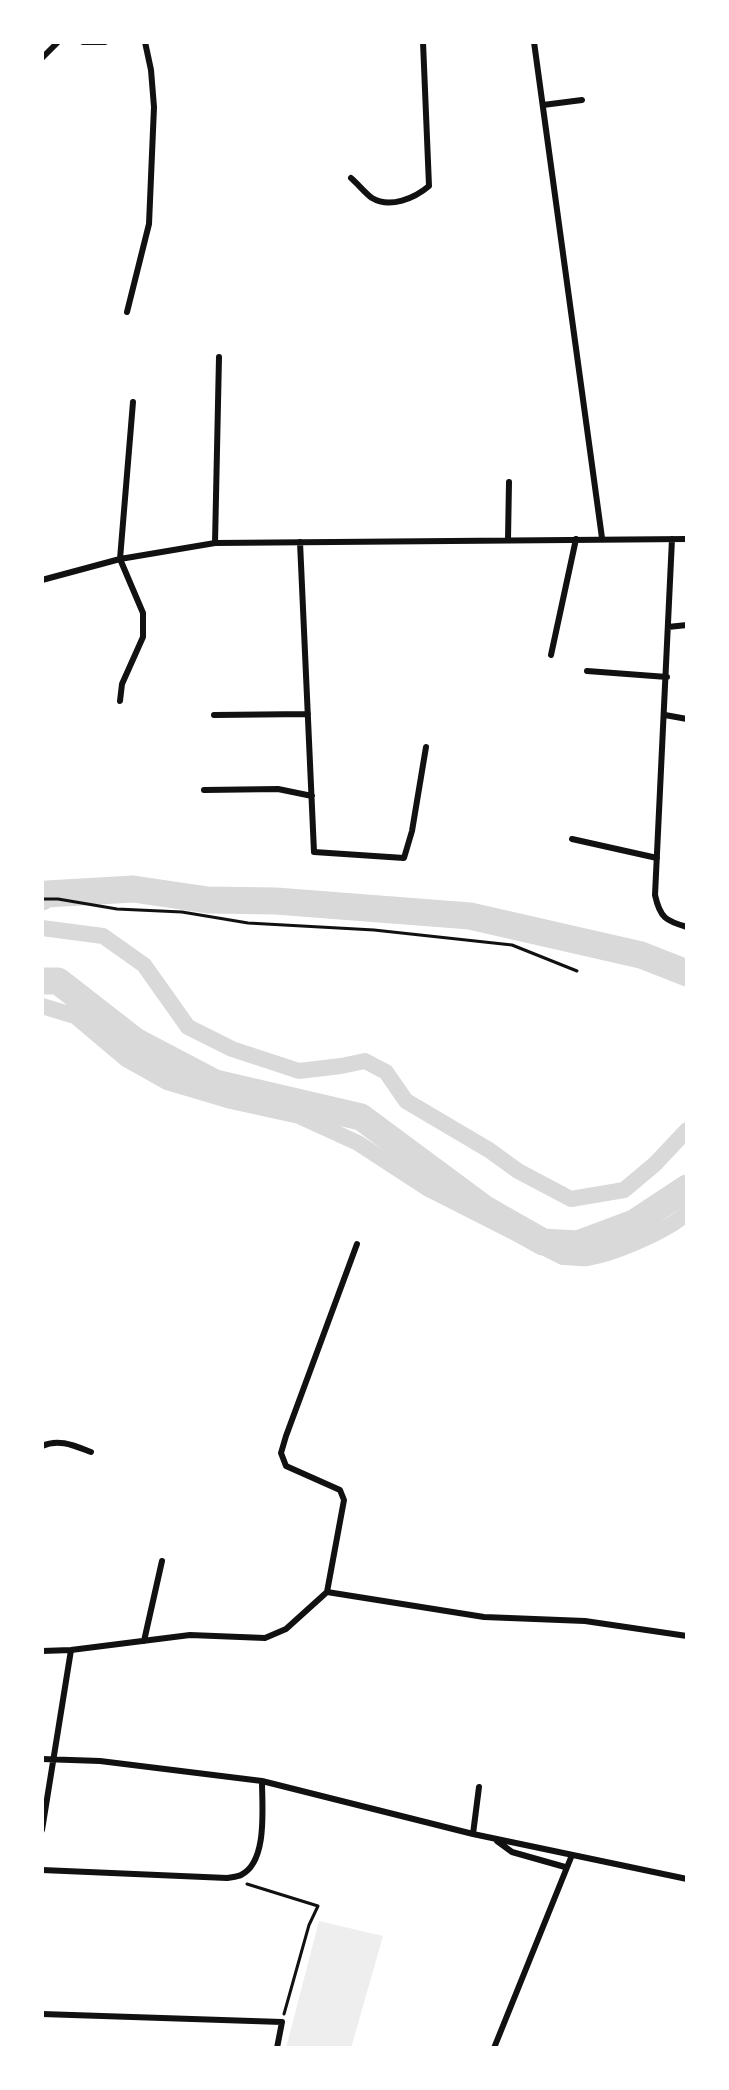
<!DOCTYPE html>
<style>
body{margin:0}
#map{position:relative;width:729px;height:2090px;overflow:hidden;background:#fff;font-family:"Noto Sans",sans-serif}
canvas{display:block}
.frame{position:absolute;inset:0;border:44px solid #fff;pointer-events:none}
</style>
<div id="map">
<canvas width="729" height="2090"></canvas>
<div class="frame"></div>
</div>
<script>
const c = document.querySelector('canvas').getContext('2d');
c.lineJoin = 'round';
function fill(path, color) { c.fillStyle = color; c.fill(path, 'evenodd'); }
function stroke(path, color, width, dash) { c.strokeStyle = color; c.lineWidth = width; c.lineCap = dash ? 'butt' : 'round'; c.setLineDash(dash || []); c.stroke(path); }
fill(new Path2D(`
 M319 1921 383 1936 351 2048H286Z`), '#eee');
stroke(new Path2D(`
 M42 928 103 936 144 965 188 1027 232 1049 299 1071 341 1066 365 1061 386 1072 406 1101 489 1150 518 1171 571 1199 624 1190 655 1164 687 1130
 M42 1006 75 1016 126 1059 167 1082 231 1101 299 1116 358 1143 427 1188 563 1257C571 1257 580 1259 587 1258 614 1254 667 1231 687 1213`), '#d9d9d9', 16);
stroke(new Path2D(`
 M42 897 47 894 133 889 208 900 276 901 470 916 641 955 687 973
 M42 981H58L135 1041 215 1083 361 1117 485 1209 543 1242 578 1244 634 1223 687 1188`), '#d9d9d9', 27);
stroke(new Path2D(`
 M42 899H58L117 909 182 912 248 923 374 930 512 945 577 971
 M247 1884 318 1906 309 1925 284 2014`), '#111', 3);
stroke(new Path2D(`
 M83 42H105
 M534 42 602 538
 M42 58 58 42
 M543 105 582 100
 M351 178C358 184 365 193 372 198 390 209 415 198 429 186L423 42
 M127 312 149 224 154 107 151 70 145 42
 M508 539 509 482
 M672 539 655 895C660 918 666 921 687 927
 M300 542 314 852 404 858 412 831 426 747
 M215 543 219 357
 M42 580 120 559 215 543 687 539
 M668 627 687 625
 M551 655 576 539
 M587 671 667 677
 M120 701 122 684 143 637V613L120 559 133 402
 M214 715 308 714
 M665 715 687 719
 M204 790 278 789 312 796
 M572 839 657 858
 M42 1446C59 1438 75 1446 91 1452
 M327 1592 344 1500 340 1490 286 1466 281 1453 286 1436 357 1244
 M144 1641 162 1561
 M42 1651 71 1650 190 1635 265 1638 286 1629 327 1592 484 1617 585 1621 687 1636
 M42 1759 100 1761 262 1781 473 1834 687 1879
 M42 1830 71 1650
 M473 1834 479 1787
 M497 1841 512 1852 565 1867
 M42 1870 227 1878C231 1877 237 1877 241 1875 268 1862 262 1807 262 1781
 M42 2014 282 2022 277 2048
 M494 2048 572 1855`), '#111', 6);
</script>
